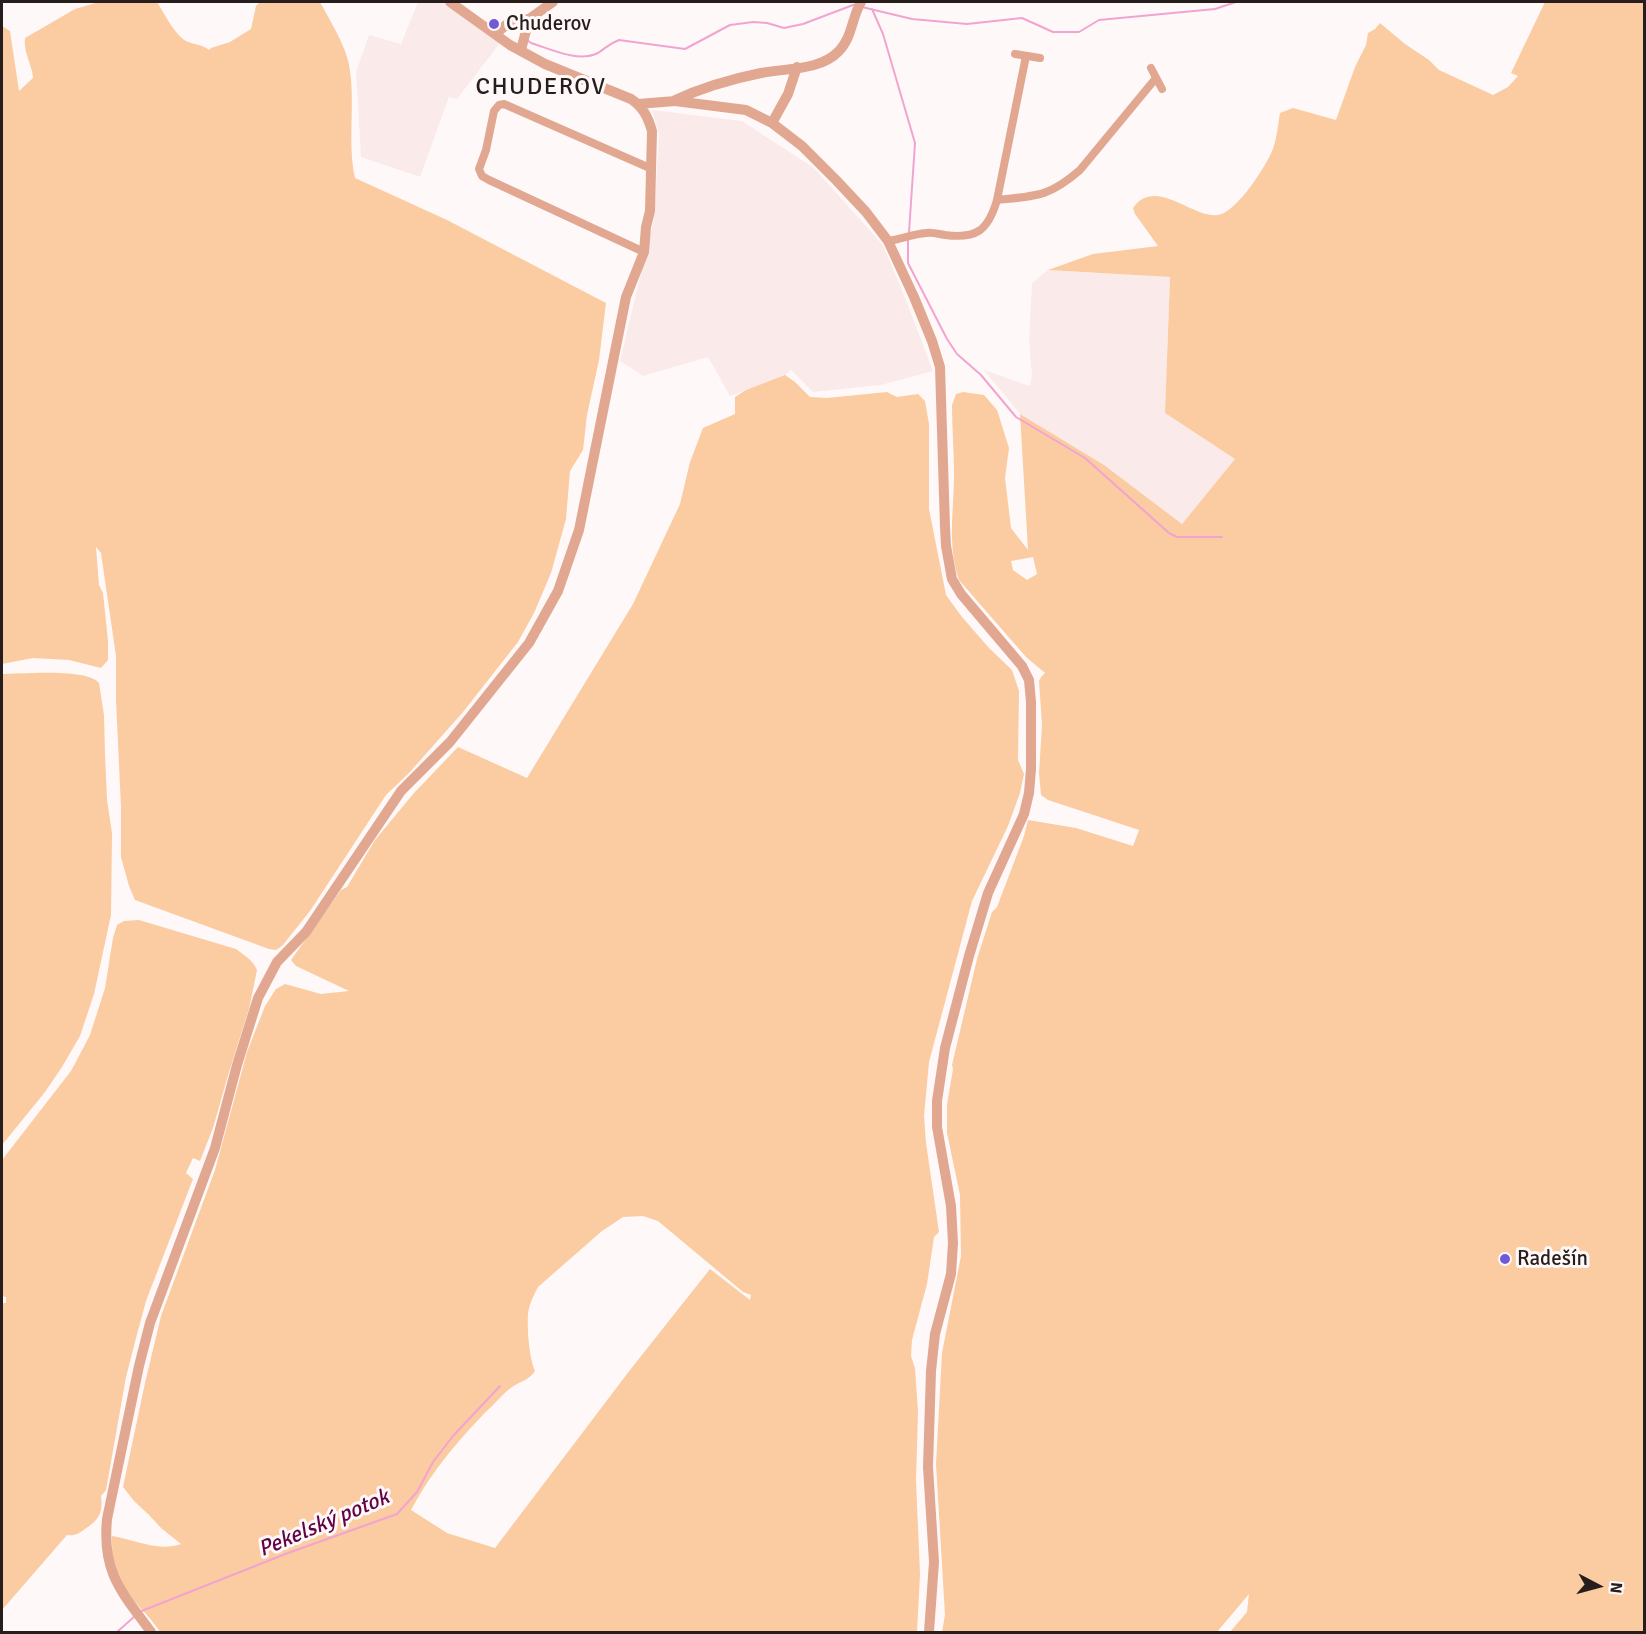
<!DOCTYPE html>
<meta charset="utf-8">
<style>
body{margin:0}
#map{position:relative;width:1646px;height:1634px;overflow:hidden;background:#fef9f8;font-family:Signika,sans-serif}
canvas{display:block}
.frame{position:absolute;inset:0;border:3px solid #271d1c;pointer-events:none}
.north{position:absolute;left:1568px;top:1556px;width:60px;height:60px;-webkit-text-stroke:4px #fef9f8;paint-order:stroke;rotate:96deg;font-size:16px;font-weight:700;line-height:24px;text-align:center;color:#271d1c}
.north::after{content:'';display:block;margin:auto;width:21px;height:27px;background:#271d1c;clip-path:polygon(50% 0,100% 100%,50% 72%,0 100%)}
</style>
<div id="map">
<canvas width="1646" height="1634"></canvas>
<div class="frame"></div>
<div class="north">N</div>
</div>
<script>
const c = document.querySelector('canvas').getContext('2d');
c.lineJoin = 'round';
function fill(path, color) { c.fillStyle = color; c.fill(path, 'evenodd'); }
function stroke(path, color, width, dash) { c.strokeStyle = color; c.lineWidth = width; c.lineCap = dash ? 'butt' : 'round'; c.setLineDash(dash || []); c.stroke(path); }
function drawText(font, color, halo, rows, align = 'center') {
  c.font = font + ' Signika,sans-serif'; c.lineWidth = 6; c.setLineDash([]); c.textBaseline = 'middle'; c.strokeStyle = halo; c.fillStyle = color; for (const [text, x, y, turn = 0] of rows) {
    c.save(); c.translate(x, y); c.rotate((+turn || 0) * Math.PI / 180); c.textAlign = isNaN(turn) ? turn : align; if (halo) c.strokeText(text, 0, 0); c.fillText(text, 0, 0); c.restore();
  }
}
fill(new Path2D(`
 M418 2H442L500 43 457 99 449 97 420 177 361 157 356 72 369 35 401 44Z
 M652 110 742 121 814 168 883 245 906 300 933 371 881 385 813 392 791 370 785 375 730 396 708 357 643 376 620 361 654 219 659 135Z
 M1048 270 1170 277 1165 413 1235 459 1182 524 1104 465 1020 414 984 370 1030 386 1032 375 1029 342 1032 283Z`), '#faebea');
fill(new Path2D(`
 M99 2H118L123 3 129 2H157C164 13 175 35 186 41 194 45 202 44 209 50L211 48 230 42 251 29 256 6 260 2H320C329 19 346 46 349 65 356 102 347 141 355 178L447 220 606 303 599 360 587 415 583 450 570 471 566 519 551 573 534 613 518 642 463 712 409 773 386 795 310 911 282 946 276 950 269 949 135 900 129 886 121 857V807L116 700V656L101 553 96 547 99 585 103 593 108 641V660L101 668 69 660 33 658 2 664V26L10 31 19 91 33 78C32 64 23 52 25 38L75 9Z
 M1545 2H1644V1632H1230L1247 1612 1249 1594 1217 1632H942L945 1615 936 1464 942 1353 961 1256 960 1195 947 1133V1105L953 1069 952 1065 977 959 992 912 997 907 1024 836 1028 820 1076 828 1133 846 1139 830 1048 800 1041 795 1039 773 1042 725 1039 681 1041 677 1045 673 1026 657 959 580C947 545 954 510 954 474 954 451 952 428 952 405L956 394 963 392 984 395 997 410 1009 448 1005 478 1011 528 1028 550 1020 414 1104 465 1182 524 1235 459 1165 413 1170 277 1048 270 1093 254 1158 246 1135 214 1133 208C1155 176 1193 219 1218 215 1237 212 1266 166 1273 149 1277 137 1278 125 1280 113L1293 108 1336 120 1355 67 1366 45 1368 33 1375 29 1380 23 1405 44 1429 60 1439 70 1493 95 1508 87 1518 76 1511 73ZM1033 557 1037 574 1027 580 1013 570 1011 561Z
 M785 375 795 382 810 397 827 398 887 392 897 397 918 394 925 401 929 424V509L946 595 962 617 989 648 1012 670 1019 691 1018 760 1024 774 1020 793 1008 826 972 901 929 1062 924 1116 926 1143 939 1232 934 1237 927 1284 912 1340 911 1356 915 1368 918 1412 916 1480 920 1574 917 1632H160C148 1612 125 1597 117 1574 112 1563 112 1548 112 1536 136 1540 158 1552 181 1544L161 1528 149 1515 134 1501 123 1487 145 1383 161 1316 215 1170 247 1052 265 1006 276 989 285 984 321 994 349 991 296 966 291 960 341 890 347 887 375 840 414 793 458 747 527 778 633 604 680 504 690 462 703 428 735 414V397L746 390ZM643 1216 658 1221 743 1292 751 1295 750 1300 710 1269 630 1370 495 1548 447 1533 411 1510C432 1470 463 1434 495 1403 500 1398 506 1391 512 1387 521 1381 529 1380 535 1371 529 1357 527 1329 528 1314 529 1304 534 1295 538 1287L602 1231 623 1217Z
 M2 674C22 674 87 668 99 683L104 715 105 754 107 800 112 833 111 915 94 994 80 1036 62 1067 45 1092 2 1145Z
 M139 920 236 949C244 955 253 960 257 970L249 1009 229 1072 213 1128 200 1161 193 1158 186 1173 193 1179 146 1301 136 1338 126 1377 106 1490 101 1496C103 1513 99 1520 85 1529 78 1534 75 1536 67 1535L2 1610V1303H6V1297L2 1296V1160L71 1071 90 1035 105 988 113 938 117 925 124 921Z`), '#fbcba2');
stroke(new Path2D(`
 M862 7 912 19 967 24 1022 18 1053 32H1079L1099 20 1215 9 1236 2
 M872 9 883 34 915 143 909 232
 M527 40 531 43C551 49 578 63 598 53 606 48 608 44 619 40L685 49 730 25 753 22 767 23 784 28 803 24 853 5H857
 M908 238V263L947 339 957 354 981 375 1016 417 1085 458 1169 533 1177 537H1222
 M139 1612 288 1553 397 1514 417 1492 433 1462 453 1436 500 1386
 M117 1632 135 1616`), '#f2a4d0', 2);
stroke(new Path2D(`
 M1015 54 1040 58
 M1151 68 1162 89
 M997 200C1036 196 1049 197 1080 170L1156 78
 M888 241C901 239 913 234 926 233 932 232 939 234 945 235 976 239 988 231 997 200L1026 56
 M644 252 489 180 482 176 479 169 486 150 494 111 499 105 504 104 652 169`), '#e1a791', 8);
stroke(new Path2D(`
 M495 34 511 21 529 19
 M521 50 529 19 553 2
 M673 101C701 88 731 79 761 73 786 68 820 71 839 51 852 38 852 17 861 2
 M638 104 675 101 746 110 772 123 802 146 836 180 866 212 888 241 914 297 932 341 940 367 945 527 946 546 952 579 961 594 1022 666 1029 680 1031 702V769L1029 793 1024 814 988 893 969 956 945 1048 937 1101V1127L951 1206 953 1243 951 1274 935 1334 931 1371 928 1467 934 1562 929 1632
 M772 123 788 94 797 67
 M151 1632C121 1591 102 1573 107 1519L139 1366 150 1323 215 1148 237 1065 258 998 277 962 306 932 401 791 450 742 529 643 558 591 579 530 626 297 644 252 646 227 650 211 652 131C648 117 643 107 631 99L545 64 510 45 450 2`), '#e1a791', 10);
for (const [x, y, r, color] of [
 [494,24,6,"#715bd5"],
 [1505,1259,6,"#715bd5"]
]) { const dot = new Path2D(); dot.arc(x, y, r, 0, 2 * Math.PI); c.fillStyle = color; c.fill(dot); stroke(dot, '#fef9f8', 2); }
drawText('21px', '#271d1c', '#fef9f8', [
 ["Chuderov",506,24],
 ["Radešín",1517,1259]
], 'left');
drawText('italic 22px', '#610346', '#fef9f8', [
 ["Pekelský potok",324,1524,-23]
]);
c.letterSpacing = '1.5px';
drawText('24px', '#271d1c', '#fef9f8', [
 ["CHUDEROV",541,88]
]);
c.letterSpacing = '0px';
</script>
